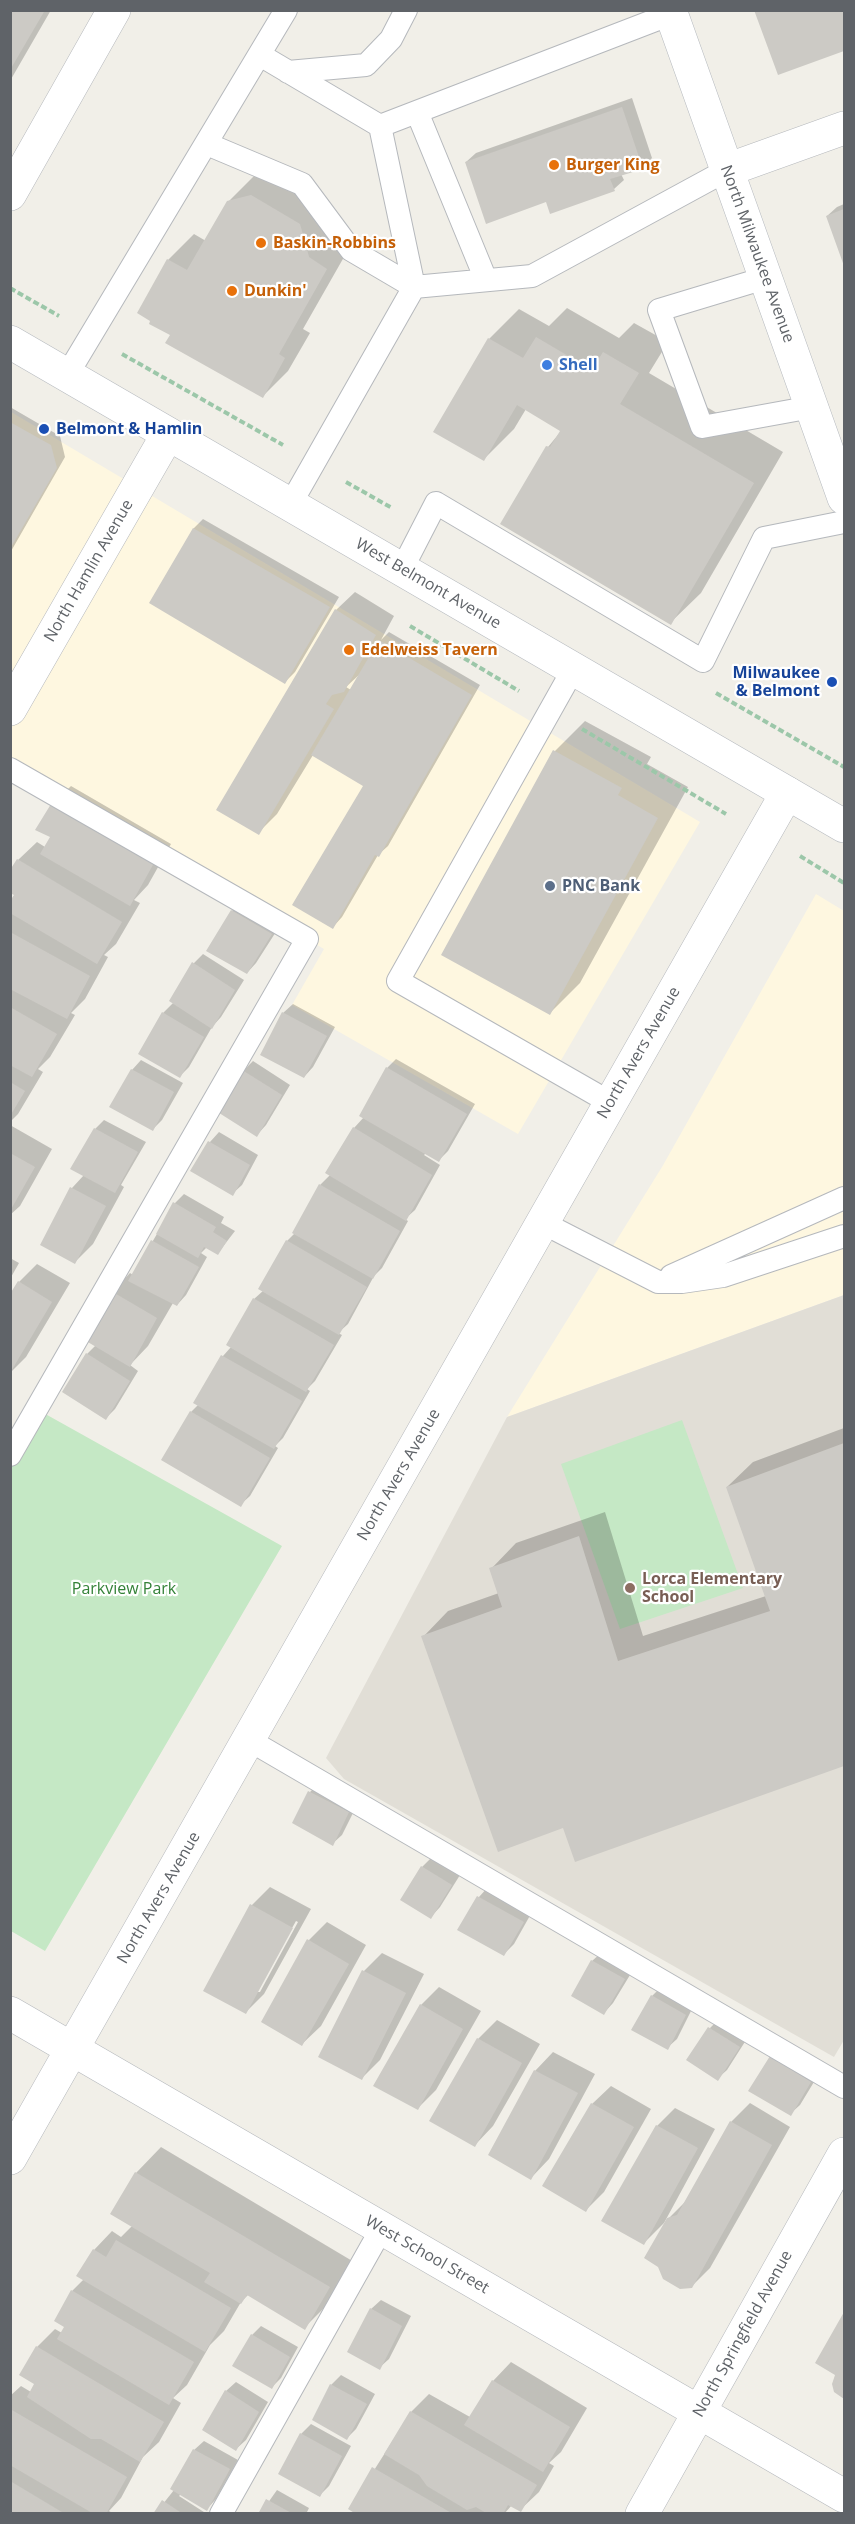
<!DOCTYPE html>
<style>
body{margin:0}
#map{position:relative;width:855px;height:2524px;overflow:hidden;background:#f1efe8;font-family:"Open Sans",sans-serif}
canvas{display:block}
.frame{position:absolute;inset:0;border:12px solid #5f6368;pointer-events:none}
</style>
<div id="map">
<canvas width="855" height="2524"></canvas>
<div class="frame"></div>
</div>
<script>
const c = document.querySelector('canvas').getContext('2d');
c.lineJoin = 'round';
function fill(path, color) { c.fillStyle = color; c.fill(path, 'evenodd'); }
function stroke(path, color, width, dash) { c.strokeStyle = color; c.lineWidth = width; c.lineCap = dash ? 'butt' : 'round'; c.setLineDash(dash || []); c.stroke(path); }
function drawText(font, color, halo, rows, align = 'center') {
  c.font = font + ' "Open Sans",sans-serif'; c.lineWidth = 4.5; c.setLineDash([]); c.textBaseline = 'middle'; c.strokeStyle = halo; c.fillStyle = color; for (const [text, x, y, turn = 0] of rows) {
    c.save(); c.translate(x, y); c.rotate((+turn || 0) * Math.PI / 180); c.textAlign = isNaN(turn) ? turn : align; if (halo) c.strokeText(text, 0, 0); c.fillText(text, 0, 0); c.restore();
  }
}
fill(new Path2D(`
 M11 412 700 822 518 1134 292 1005 324 949 11 766Z
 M816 894 844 911V1295L507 1417 662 1167Z`), '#fef7e0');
fill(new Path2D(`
 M844 1295V2040L834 2057 344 1779 326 1758 507 1417Z`), '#e1ded6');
fill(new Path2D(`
 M40 1411 282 1546 45 1951 11 1931V1462Z
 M682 1420 743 1588 620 1629 561 1464Z`), '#c5e8c5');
fill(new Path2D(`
 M10 10H51L10 81Z
 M756 10H844V49L778 73Z
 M632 98 652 158 643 167 621 174 624 180 614 189 547 200 466 162 476 153Z
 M277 170 352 243 303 329 310 333 288 371 263 396 139 312 168 260 194 234 206 241 228 202 254 176Z
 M844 204V262L827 216 837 207Z
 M567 308 619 338 634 323 668 342 649 373 783 452 701 593 670 623 548 447 562 430 526 409 514 429 484 459 489 339 519 309 549 326Z
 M10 407 60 436 65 457 10 553Z
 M203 519 339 597 295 672 285 682 151 603 194 528Z
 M355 592 394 616 381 640 389 632 480 685 388 846 378 855 342 917 333 927 365 785 313 755 277 814 258 833 336 610ZM360 674 351 690 346 687Z
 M585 721 651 757 647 764 688 787 580 983 550 1013 443 955 555 751Z
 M71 786 171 844 148 885 134 900 140 903 116 944 104 955 108 957 85 999 71 1013 75 1015 50 1057 38 1069 43 1072 18 1114 10 1122V904L16 894 18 860 37 842 45 847 52 837V805Z
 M241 901 281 924 256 963 247 973 232 911Z
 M203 954 244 980 221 1017 212 1027 189 1067 180 1076 163 1013 174 1002 171 1000 194 963Z
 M293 1004 335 1027 313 1067 304 1077 283 1013Z
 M396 1059 475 1104 448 1151 439 1160 426 1153 424 1155 440 1165 415 1210 405 1219 408 1221 382 1268 374 1276 348 1324 338 1333 342 1335 315 1381 307 1389 310 1391 283 1438 275 1446 278 1448 250 1496 240 1505 191 1412 199 1404 195 1402 223 1356 231 1347 254 1299 264 1290 287 1241 295 1233 320 1185 330 1175 354 1128 364 1117 387 1068Z
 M141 1060 183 1083 162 1120 153 1129 132 1070Z
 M253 1061 290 1085 266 1125 257 1135 243 1071Z
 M104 1120 146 1142 121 1185 124 1187 93 1244 75 1262 42 1244 72 1188 84 1175 95 1129Z
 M10 1125 52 1149 20 1206 10 1215Z
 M219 1132 258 1155 242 1185 232 1194 192 1170 210 1142Z
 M184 1194 224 1217 221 1223 235 1231 218 1253 207 1247 201 1253 207 1257 186 1295 177 1305 173 1303 148 1346 130 1365 138 1371 115 1409 106 1418 87 1354 96 1345 112 1292 130 1273 133 1275 175 1203Z
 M10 1258 19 1263 10 1279Z
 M37 1264 70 1283 26 1357 10 1373V1297L19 1282Z
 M844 1428V1765L576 1860 564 1827 423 1637 448 1611 499 1593 491 1569 516 1543 605 1512 643 1636 766 1596 727 1487 753 1462Z
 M319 1783 358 1803 342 1835 332 1844 310 1792Z
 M432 1857 460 1875 440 1907 431 1917 402 1900 422 1867Z
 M270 1887 311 1909 264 1994 246 2012 252 1905ZM296 1921 298 1922 260 1992H256Z
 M488 1887 532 1912 514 1944 504 1954 459 1929 479 1897Z
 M327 1922 366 1945 321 2026 302 2044 309 1940Z
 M602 1952 633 1970 613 2003 604 2013 592 1961Z
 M382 1953 424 1974 380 2060 362 2078 364 1971Z
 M439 1987 481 2011 436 2090 417 2109 421 2005Z
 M661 1987 694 2005 677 2039 667 2048 652 1996Z
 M719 2019 748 2037 727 2070 717 2079 710 2028Z
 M497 2020 540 2044 493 2126 475 2145 431 2121 478 2039Z
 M553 2052 595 2074 549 2159 531 2178 535 2071Z
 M771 2057 820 2072 800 2105 790 2114Z
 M611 2086 651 2109 604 2192 586 2210 592 2104Z
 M750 2103 790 2127 710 2268 691 2287 666 2221 686 2201 731 2122Z
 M675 2108 715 2129 664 2223 644 2243 657 2126Z
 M161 2147 354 2262 330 2302 304 2328 249 2294 241 2302 224 2331 210 2345 187 2385 173 2398 181 2403 159 2442 143 2457 121 2498 109 2511 114 2514H10V2396L21 2386 31 2392 36 2384 37 2347 55 2329 62 2333 66 2327 72 2291 84 2279 94 2250 112 2231 121 2237 132 2226 136 2173Z
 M381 2300 411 2316 389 2359 379 2368 371 2309Z
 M844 2315V2398L835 2391 837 2374 817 2363Z
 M261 2326 298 2347 281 2378 272 2387 252 2335Z
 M511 2362 587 2408 561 2452 549 2463 554 2466 539 2492 520 2510 512 2505 504 2514H358L350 2508 411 2412 429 2394 470 2417 493 2381Z
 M341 2375 375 2394 356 2429 347 2438 331 2385Z
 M236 2382 268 2402 246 2440 236 2449 226 2391Z
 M311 2424 351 2446 329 2486 319 2496 280 2473 301 2434Z
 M204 2441 238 2460 216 2499 207 2509 181 2494 179 2496 207 2514H155L174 2490 194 2450Z
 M277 2490 309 2508 306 2514H260Z`), '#0003');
fill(new Path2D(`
 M10 10H45L10 70Z
 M754 10H844V51L778 75Z
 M622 107 643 169 610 179 615 191 550 214 546 202 486 224 465 162Z
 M251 195 300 224 309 257 327 269 279 354 285 358 263 398 165 343 170 335 149 324 150 321 137 313 167 259 187 270 227 201Z
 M844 209V266L826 216Z
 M536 337 592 370 603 352 639 373 620 404 754 483 671 625 500 524 546 446 550 447 560 431 517 405 484 461 433 432 488 338 523 358Z
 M10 422 51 445 57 468 10 549Z
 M193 528 330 607 285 684 149 603Z
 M335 609 376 635 344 692 332 695 326 704 334 709 259 835 216 810Z
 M379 640 472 695 379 857 375 855 333 929 292 905 363 786 311 755Z
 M553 750 622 788 618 795 658 818 550 1015 441 955Z
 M51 804 154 863 130 906 40 854 50 837 35 830Z
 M17 859 122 922 97 964 10 913V901L14 895 10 893V870Z
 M231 910 272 934 247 974 206 951Z
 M10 932 90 976 67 1019 10 989Z
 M192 962 235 990 212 1029 169 1001Z
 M10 1007 57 1034 32 1077 10 1065Z
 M162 1012 204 1037 180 1078 138 1054Z
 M282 1012 327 1036 304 1078 260 1055Z
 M386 1067 467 1114 439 1162 359 1116Z
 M131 1069 174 1092 153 1131 109 1107Z
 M242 1070 282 1095 257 1137 216 1111Z
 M10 1082 25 1091 10 1116Z
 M353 1127 432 1175 406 1221 325 1173Z
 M94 1128 138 1152 115 1193 70 1169Z
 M208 1141 250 1165 233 1196 190 1171Z
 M10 1153 35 1167 10 1211Z
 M319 1184 400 1231 373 1279 292 1233Z
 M70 1187 106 1206 75 1264 40 1245Z
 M173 1202 216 1227 213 1232 227 1241 218 1255 204 1247 198 1258 156 1234Z
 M151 1240 199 1267 177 1306 128 1281Z
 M286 1240 367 1287 339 1335 258 1289Z
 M18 1281 52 1302 10 1373V1294Z
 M111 1291 157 1318 130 1367 81 1338Z
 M253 1298 334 1345 306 1392 226 1345Z
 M86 1353 130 1381 106 1420 62 1392Z
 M221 1355 302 1401 274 1449 193 1403Z
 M190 1411 270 1458 241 1507 161 1460Z
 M844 1443V1766L575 1862 563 1828 498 1852 421 1636 502 1607 489 1568 579 1536 618 1661 770 1611 726 1487Z
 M308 1791 349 1812 333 1846 292 1823Z
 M421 1866 452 1885 431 1919 400 1900Z
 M477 1896 524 1922 504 1956 457 1930Z
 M250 1904 293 1928 246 2014 203 1991Z
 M307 1939 349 1964 302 2046 261 2022Z
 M591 1960 625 1979 604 2015 571 1996Z
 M362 1970 406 1993 362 2080 318 2057Z
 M651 1995 686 2015 668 2050 631 2030Z
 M420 2004 463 2029 418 2110 373 2086Z
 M708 2027 740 2047 718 2081 686 2060Z
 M477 2038 522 2063 475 2147 429 2121Z
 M770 2056 811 2082 791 2116 748 2091Z
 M534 2070 578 2093 531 2180 488 2155Z
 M591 2103 634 2127 586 2212 542 2186Z
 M730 2121 772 2145 692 2288 680 2289 663 2279 658 2267 644 2258 667 2218 677 2215Z
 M656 2125 698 2148 644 2245 601 2221Z
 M135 2172 330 2287 305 2330 247 2295 241 2304 204 2282 210 2273 110 2214Z
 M116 2240 231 2308 205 2352 76 2276 93 2249 106 2257Z
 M71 2290 194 2362 169 2405 57 2339 64 2327 54 2321Z
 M370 2308 402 2326 380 2370 347 2352Z
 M844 2312V2399L834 2392 832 2384 835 2375 815 2363Z
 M251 2334 290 2357 272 2389 232 2366Z
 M36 2346 164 2422 140 2462 101 2439H91L27 2397 34 2384 19 2375Z
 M492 2380 570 2427 543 2472 464 2425Z
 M330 2384 367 2404 347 2440 312 2420Z
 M225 2390 259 2412 236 2451 202 2430Z
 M10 2409 127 2477 106 2514H94L10 2465Z
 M410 2411 537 2485 521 2512 508 2505 503 2514H488L476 2507 467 2510 427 2486 419 2475 384 2454Z
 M300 2433 342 2456 320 2497 278 2474Z
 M193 2449 230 2469 207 2511 170 2489Z
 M372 2467 453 2514H356L348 2509Z
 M10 2481 65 2514H10Z
 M266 2499 293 2514H258Z
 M162 2500 183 2514H153Z`), '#cccac5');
const lane = new Path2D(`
 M260 55 380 126
 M288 72 366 65 391 39 406 10
 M417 112 486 280
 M207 144 302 184 351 250 414 287 532 276 727 170
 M765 278 659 310 702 427 812 407
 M67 375 286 10
 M290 505 414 287 380 126 671 14
 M402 569 436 503 703 661 764 538 844 522
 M574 668 398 981 611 1103
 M10 769 307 939 10 1455
 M543 1223 658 1282H682L723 1276 844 1236
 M671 1276 844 1198
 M249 1740 844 2087
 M221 2514 382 2228`);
const street = new Path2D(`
 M727 170 844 128
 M10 194 114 10
 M10 709 168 434
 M10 2013 844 2496
 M10 2158 787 793
 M642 2514 844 2154`);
const secondary = new Path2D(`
 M670 10 844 498
 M10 342 844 826`);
stroke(lane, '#b5b8bc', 24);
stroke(street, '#b5b8bc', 34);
stroke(secondary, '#b6babf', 34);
stroke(new Path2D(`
 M10 288 59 316
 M122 354 283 445
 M346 482 392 508
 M410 626 519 691
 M716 693 844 767
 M582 729 726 814
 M800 856 844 883`), '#9cc7a9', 4, [6, 3]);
stroke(lane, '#fff', 22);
stroke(street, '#fff', 33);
stroke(secondary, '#fff', 33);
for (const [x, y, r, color] of [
 [554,165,6,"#e8710a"],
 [261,243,6,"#e8710a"],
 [232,291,6,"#e8710a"],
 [547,365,6,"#3f7fe0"],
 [44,429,6,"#1a4fb4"],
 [349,650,6,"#e8710a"],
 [832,682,6,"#1a4fb4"],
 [550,886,6,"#5c6f8a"],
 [630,1588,6,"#8d6e63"]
]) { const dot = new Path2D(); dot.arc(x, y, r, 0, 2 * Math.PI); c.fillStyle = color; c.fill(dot); stroke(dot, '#fff', 2); }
drawText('bold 16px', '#c56008', '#fff', [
 ["Burger King",566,165],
 ["Baskin-Robbins",273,243],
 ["Dunkin'",244,291],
 ["Edelweiss Tavern",361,650]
], 'left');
drawText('16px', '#5f6368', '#fff', [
 ["North Milwaukee Avenue",757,254,70],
 ["North Hamlin Avenue",89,571,-60],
 ["West Belmont Avenue",428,584,30],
 ["North Avers Avenue",639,1053,-60],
 ["North Avers Avenue",399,1475,-60],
 ["North Avers Avenue",159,1898,-60],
 ["West School Street",427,2255,30],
 ["North Springfield Avenue",743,2334,-61]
]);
drawText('bold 16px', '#366cbe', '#fff', [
 ["Shell",559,365]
], 'left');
drawText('bold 16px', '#164399', '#fff', [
 ["Belmont & Hamlin",56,429],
 ["Milwaukee",820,673,"right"],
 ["& Belmont",820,691,"right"]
], 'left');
drawText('bold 16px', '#4e5e75', '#fff', [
 ["PNC Bank",562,886]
], 'left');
drawText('bold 16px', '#785e54', '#fff', [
 ["Lorca Elementary",642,1579],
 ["School",642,1597]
], 'left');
drawText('16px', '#348238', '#fff', [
 ["Parkview Park",124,1589]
]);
</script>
